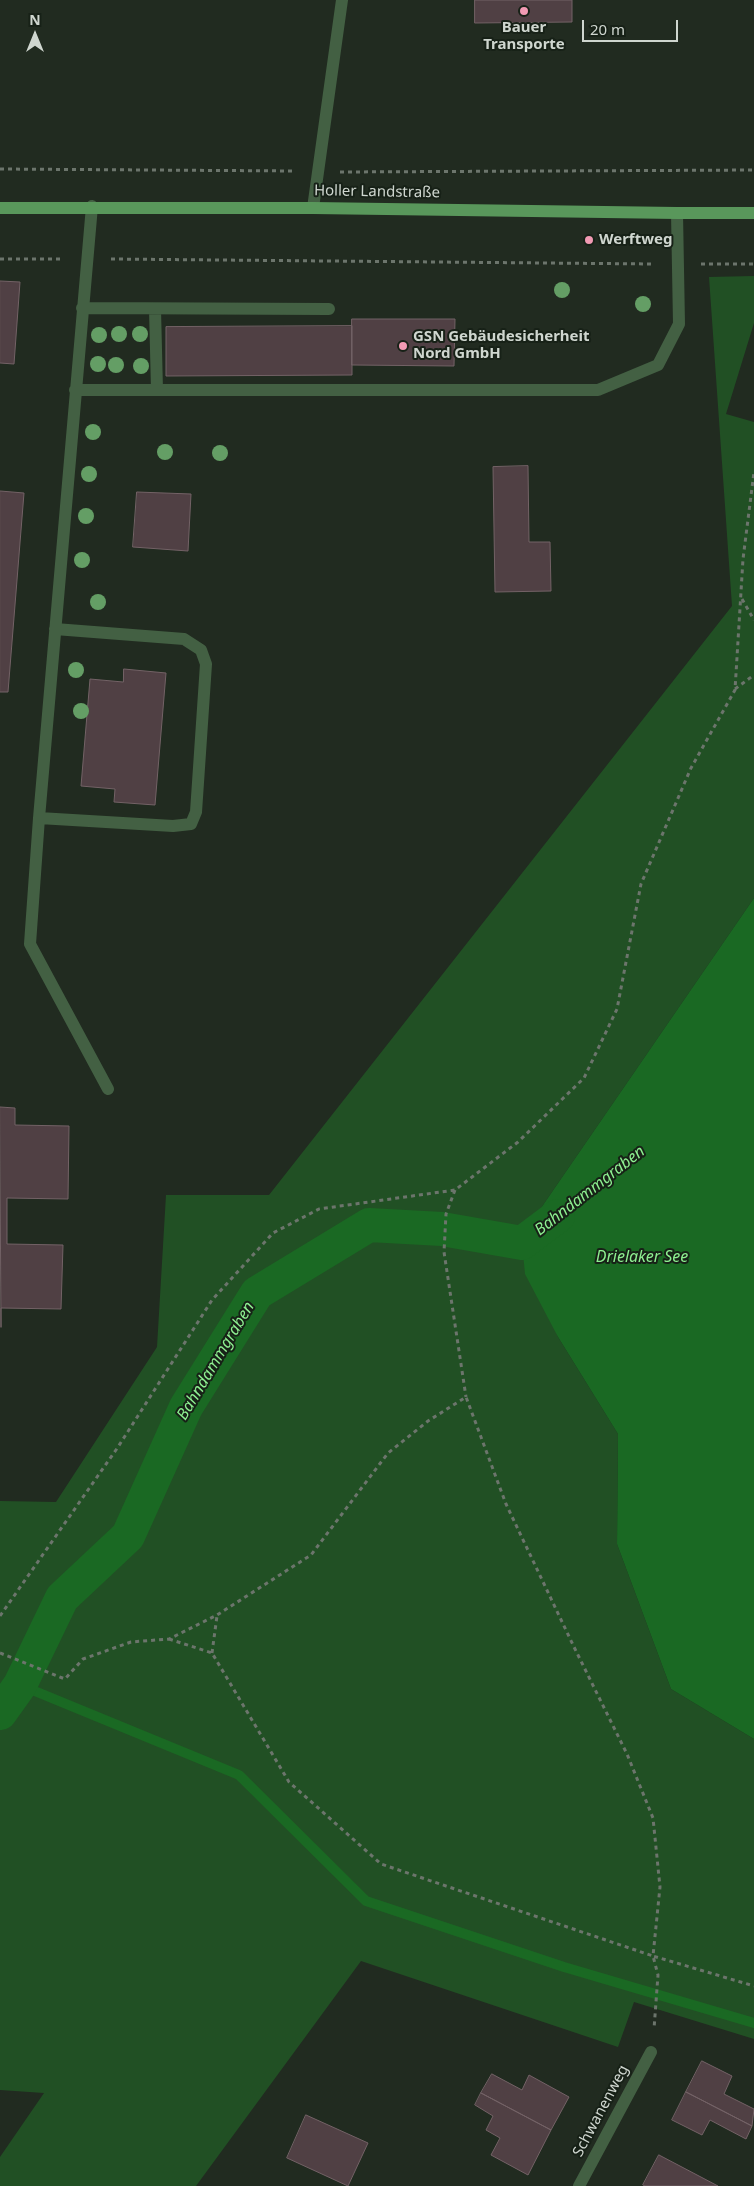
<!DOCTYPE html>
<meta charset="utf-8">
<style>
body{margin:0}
#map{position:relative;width:754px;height:2186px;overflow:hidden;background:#212b20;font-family:"Noto Sans",sans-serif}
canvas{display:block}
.north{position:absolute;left:10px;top:10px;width:50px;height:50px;-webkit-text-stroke:4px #172117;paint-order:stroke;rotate:0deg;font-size:14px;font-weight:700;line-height:20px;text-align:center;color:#cfd6cf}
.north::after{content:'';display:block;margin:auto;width:18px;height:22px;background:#cfd6cf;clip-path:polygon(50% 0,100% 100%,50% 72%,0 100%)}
.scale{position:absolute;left:582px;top:20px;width:96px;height:22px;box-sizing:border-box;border:2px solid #cfd6cf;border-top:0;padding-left:6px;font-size:15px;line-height:18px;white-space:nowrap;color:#cfd6cf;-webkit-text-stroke:4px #172117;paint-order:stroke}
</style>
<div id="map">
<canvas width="754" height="2186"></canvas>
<div class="north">N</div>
<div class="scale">20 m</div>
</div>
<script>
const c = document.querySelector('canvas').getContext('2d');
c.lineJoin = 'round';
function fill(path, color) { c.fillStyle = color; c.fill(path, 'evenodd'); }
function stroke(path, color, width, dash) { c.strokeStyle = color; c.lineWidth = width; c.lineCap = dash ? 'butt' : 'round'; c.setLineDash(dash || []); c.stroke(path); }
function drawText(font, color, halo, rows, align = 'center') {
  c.font = font + ' "Noto Sans",sans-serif'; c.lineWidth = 4; c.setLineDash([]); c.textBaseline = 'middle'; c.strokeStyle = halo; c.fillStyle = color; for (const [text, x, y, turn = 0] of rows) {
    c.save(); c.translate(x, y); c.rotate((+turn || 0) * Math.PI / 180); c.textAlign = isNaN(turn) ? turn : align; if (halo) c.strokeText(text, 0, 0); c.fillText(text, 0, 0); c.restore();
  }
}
fill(new Path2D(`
 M754 276V323L726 414 754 422V898L543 1205 522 1244 558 1337 618 1434 617 1544 671 1689 754 1739V2039L634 2002 618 2047 361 1961 196 2186H0V2157L44 2093 0 2090V1501L56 1502 157 1347 166 1195H269L732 606 709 277Z`), '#215024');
fill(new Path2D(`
 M754 898V1739L671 1689 617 1544 618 1434 558 1337 525 1274 522 1243 543 1205Z`), '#1a6923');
stroke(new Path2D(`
 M20 1685 239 1775 366 1901 564 1967 754 2023`), '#1a6923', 10);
stroke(new Path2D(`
 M0 1713 20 1685 62 1598 128 1536 186 1407 257 1293 369 1225 442 1229 522 1243 558 1216`), '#1a6923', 34);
const building = new Path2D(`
 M475 0H572V22L475 23Z
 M0 281 20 282 14 364 0 363Z
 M352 319H455L454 366 352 365Z
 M352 326V375L166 376V327Z
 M528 466 529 542H550L551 591 495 592 493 467Z
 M0 491 24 493 8 692H0Z
 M137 492 191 494 188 551 133 547Z
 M124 669 166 673 155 805 114 802 115 789 81 786 90 679 123 682Z
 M0 1107 15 1108V1125L69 1126 68 1199 7 1198V1244L63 1245 61 1309 1 1308V1327Z
 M702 2061 732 2076 724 2094 754 2109 752 2126 686 2092Z
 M492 2074 522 2090 529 2075 569 2097 551 2130 481 2093Z
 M686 2092 752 2126 746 2139 710 2120 702 2135 672 2120Z
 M481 2093 551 2130 528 2175 491 2155 500 2138 486 2130 493 2116 475 2105Z
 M306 2115 368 2143 348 2186 287 2158Z
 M659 2155 718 2186H645L643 2185Z`);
fill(building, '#504044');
stroke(building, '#736266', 1);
stroke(new Path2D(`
 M0 169 296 171
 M340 172 754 170
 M0 259H64
 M111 259 654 264
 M701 264H754
 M742 599 754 620
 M735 689 754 675
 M455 1190 446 1214 444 1252 466 1397
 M0 1616 118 1447 212 1300 273 1233 319 1209 455 1190 518 1142 584 1078 617 1009 641 884 691 768 735 690 743 559 754 472
 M169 1639 212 1653 289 1782 381 1864 653 1956 658 1975 654 2029
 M0 1653 65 1679 83 1659 131 1642 169 1639 217 1615 311 1555 388 1453 428 1421 466 1397 506 1504 574 1647 627 1754 653 1818 660 1887 653 1956 754 1986
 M212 1653 217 1616`), '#6c756c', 3, [4, 4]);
stroke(new Path2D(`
 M92 206 39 818 30 944 108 1089
 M313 208 342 0
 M82 308 329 309
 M155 309 157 390
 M75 390H598L658 365 679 324 677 213
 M39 818 173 826 191 824 196 812 206 664 201 650 184 639 55 629
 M579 2186 651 2052`), '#436043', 12);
stroke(new Path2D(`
 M0 208H313L677 213H754`), '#59975b', 12);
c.fillStyle = '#649e65';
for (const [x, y] of [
 [562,290],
 [643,304],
 [119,334],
 [140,334],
 [99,335],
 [98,364],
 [116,365],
 [141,366],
 [93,432],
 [165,452],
 [220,453],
 [89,474],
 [86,516],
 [82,560],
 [98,602],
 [76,670],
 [81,711]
]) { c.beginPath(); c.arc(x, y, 8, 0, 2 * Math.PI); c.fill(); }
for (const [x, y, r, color] of [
 [524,11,5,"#f19ab3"],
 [589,240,5,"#f19ab3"],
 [403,346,5,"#f19ab3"]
]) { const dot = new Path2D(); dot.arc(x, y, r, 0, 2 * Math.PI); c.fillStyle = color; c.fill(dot); stroke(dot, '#172117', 2); }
drawText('bold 15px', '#cfd6cf', '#172117', [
 ["Bauer",524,28,"center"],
 ["Transporte",524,45,"center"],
 ["Werftweg",599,240],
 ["GSN Gebäudesicherheit",413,337],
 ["Nord GmbH",413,354]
], 'left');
drawText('15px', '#cfd6cf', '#172117', [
 ["Holler Landstraße",377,192,1],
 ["Schwanenweg",601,2111,-62]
]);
drawText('italic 16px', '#8ef091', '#172117', [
 ["Bahndammgraben",590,1191,-38],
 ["Drielaker See",642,1257],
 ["Bahndammgraben",216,1361,-59]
]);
</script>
